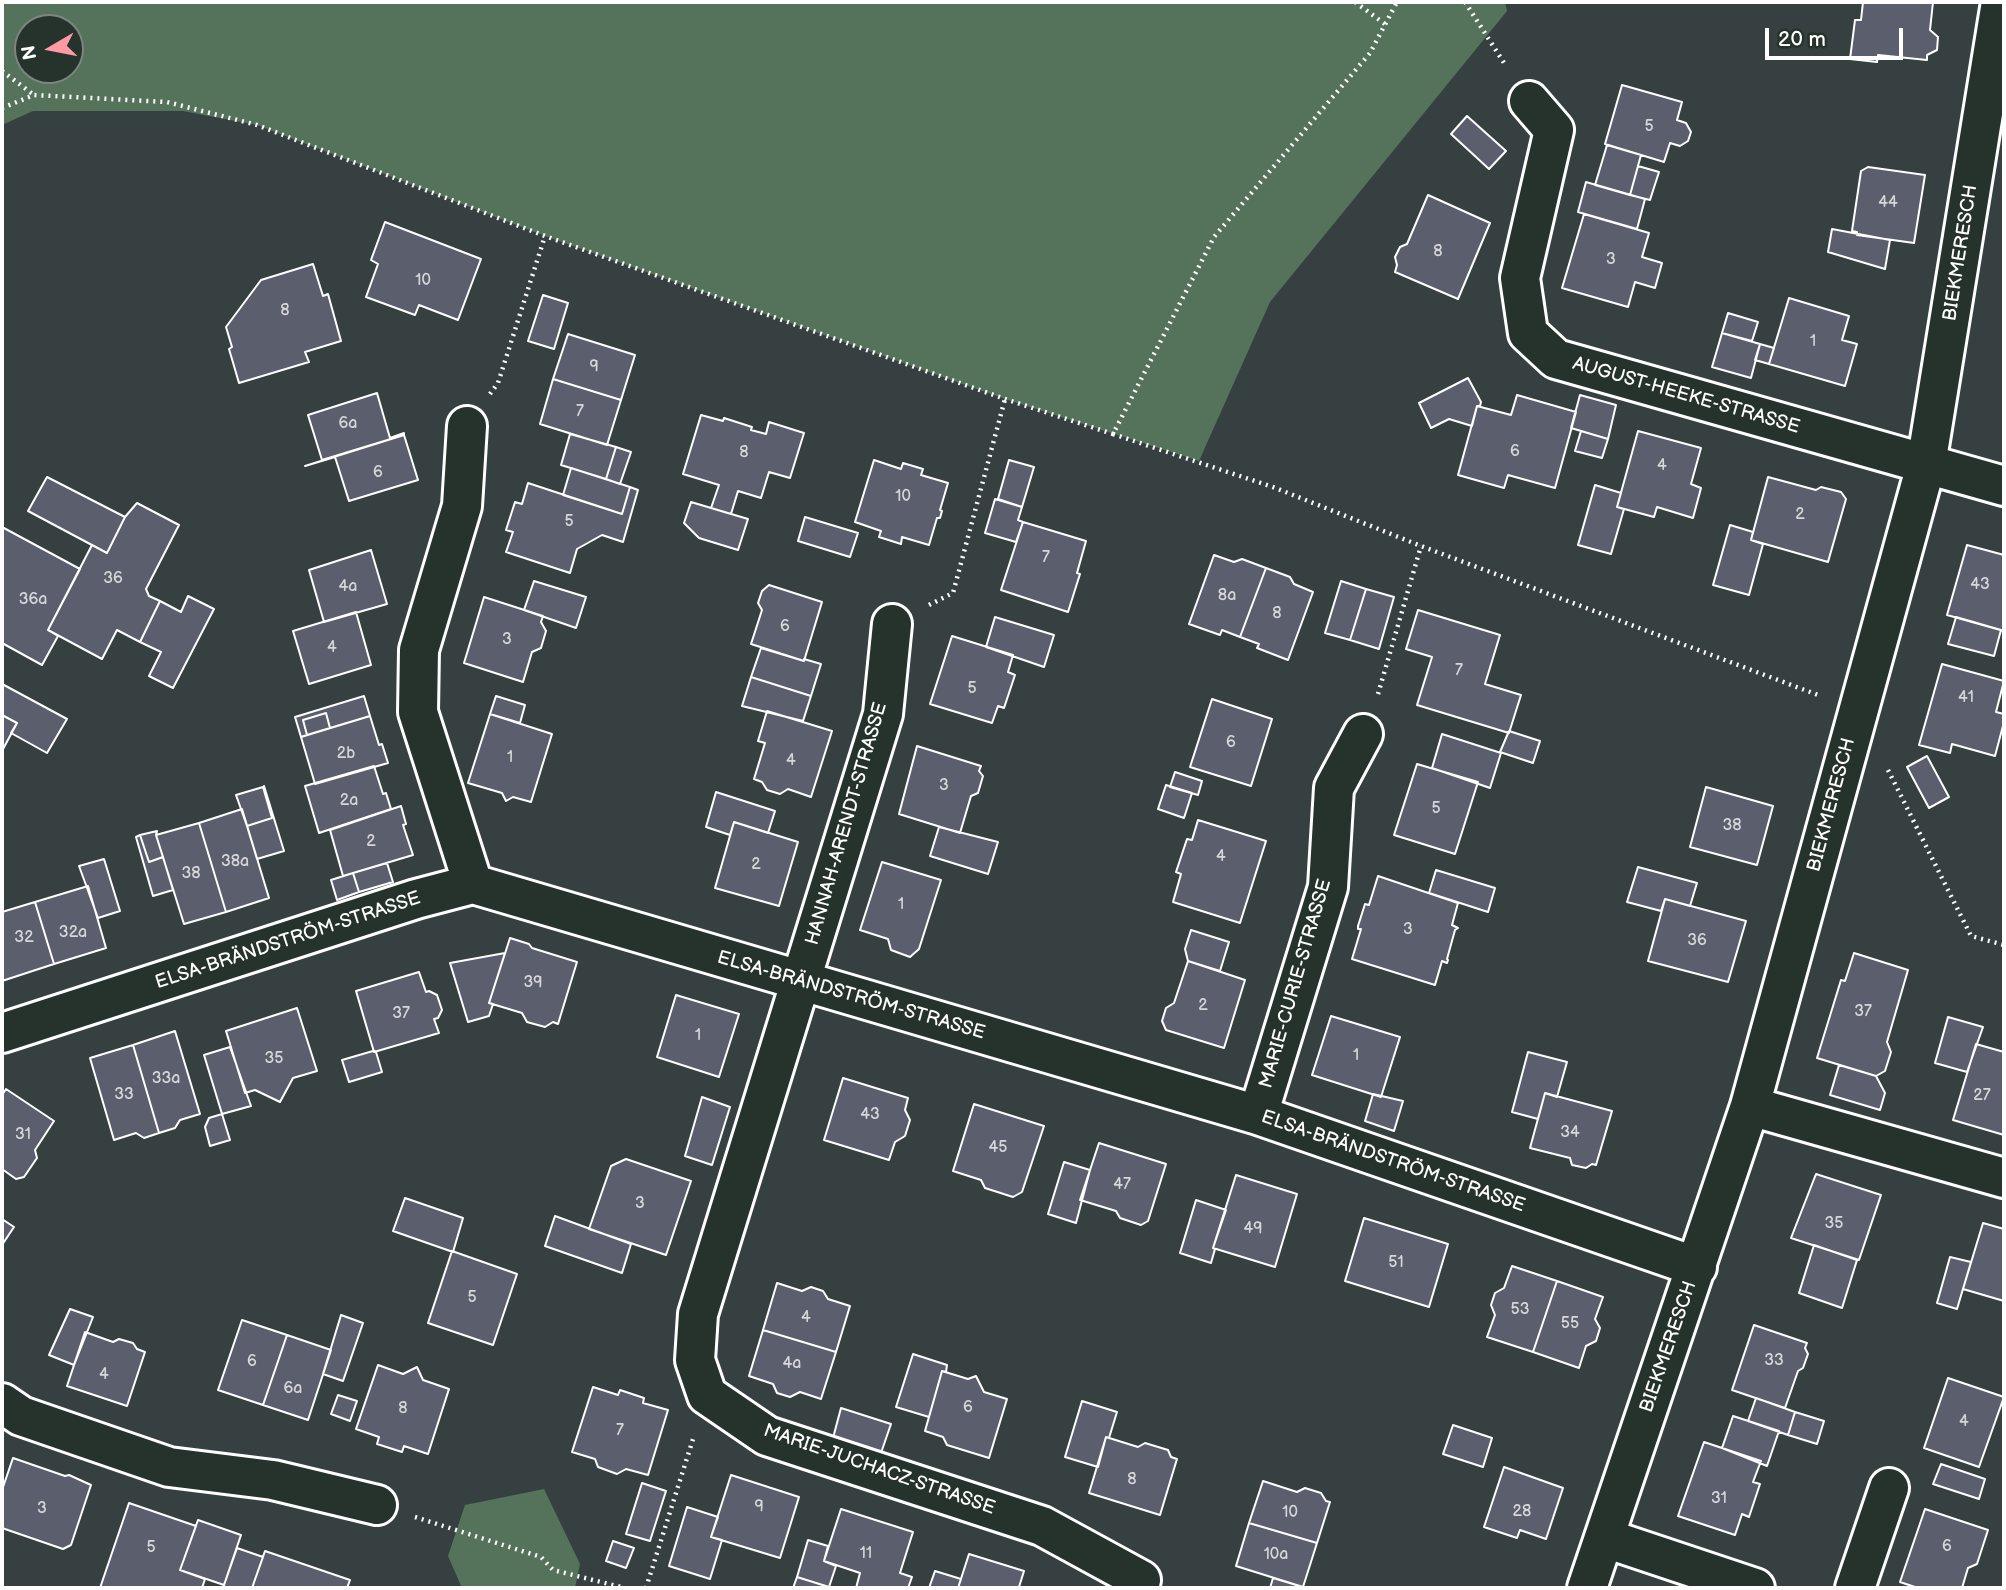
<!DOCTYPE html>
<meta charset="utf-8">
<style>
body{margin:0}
#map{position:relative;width:2006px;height:1590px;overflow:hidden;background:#364040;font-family:"Balsamiq Sans",sans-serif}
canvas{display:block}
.frame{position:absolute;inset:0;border:4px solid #fff;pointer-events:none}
.north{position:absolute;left:14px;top:14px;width:70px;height:70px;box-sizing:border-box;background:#26332d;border:2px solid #7d8581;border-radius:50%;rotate:260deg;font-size:19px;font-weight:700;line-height:28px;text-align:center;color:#fff}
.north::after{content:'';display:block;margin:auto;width:24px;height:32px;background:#ff9aa2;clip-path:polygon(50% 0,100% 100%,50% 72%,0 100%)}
.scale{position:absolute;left:1765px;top:28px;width:138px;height:32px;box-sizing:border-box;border:4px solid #fff;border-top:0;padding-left:9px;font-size:21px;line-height:24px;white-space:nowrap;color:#fff;-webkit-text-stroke:5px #26332d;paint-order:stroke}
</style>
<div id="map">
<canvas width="2006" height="1590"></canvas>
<div class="frame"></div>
<div class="north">N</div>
<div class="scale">20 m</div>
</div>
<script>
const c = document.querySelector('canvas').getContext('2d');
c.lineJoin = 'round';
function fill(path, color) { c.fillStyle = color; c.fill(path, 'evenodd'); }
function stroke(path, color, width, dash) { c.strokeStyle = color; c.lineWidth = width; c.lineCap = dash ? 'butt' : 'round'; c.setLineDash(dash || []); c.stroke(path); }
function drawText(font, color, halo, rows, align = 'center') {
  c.font = font + ' "Balsamiq Sans",sans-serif'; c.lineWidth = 5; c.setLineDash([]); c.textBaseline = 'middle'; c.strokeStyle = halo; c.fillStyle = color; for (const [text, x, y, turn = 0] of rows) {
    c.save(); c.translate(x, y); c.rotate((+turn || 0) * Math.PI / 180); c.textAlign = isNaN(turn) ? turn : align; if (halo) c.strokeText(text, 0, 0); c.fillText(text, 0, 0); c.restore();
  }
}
fill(new Path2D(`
 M2 2H1505L1507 11 1270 302 1199 461 1005 399 545 236 257 125 183 111H33L2 125ZM28 28H70V70H28Z
 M544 1489 580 1564 575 1588H462L448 1556 465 1505Z`), '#55735b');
const building = new Path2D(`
 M1863 2H1933L1930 30 1938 37 1937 50 1927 55V60L1878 55 1877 62 1850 59 1855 20H1861Z
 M1622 85 1682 102 1677 120 1686 123 1691 132 1688 141 1680 146 1670 143 1664 162 1605 144Z
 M1467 116 1506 151 1489 169 1451 134Z
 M1607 145 1641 155 1630 195 1595 185Z
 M1638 166 1659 172 1650 200 1630 195Z
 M1868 167 1925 175 1914 243 1857 235V232L1852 231 1861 171Z
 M1586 182 1645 199 1637 229 1578 212Z
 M1428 195 1490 223 1458 299 1395 272 1397 265 1395 257 1400 247 1407 244Z
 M1584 214 1649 233 1642 257 1662 263 1655 288 1635 282 1628 307 1562 288Z
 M385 222 481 259 458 320 419 305 415 315 366 297 378 264 371 260Z
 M1832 229 1890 240 1885 269 1828 252Z
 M313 264 323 296 328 294 341 341 305 352 309 362 239 383 229 349 232 347 226 327 261 280Z
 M543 295 568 303 554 349 528 341Z
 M1789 298 1849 316 1842 340 1857 344 1845 386 1769 364Z
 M1728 313 1758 322 1752 341 1722 333Z
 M1722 333 1760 344 1751 378 1712 367Z
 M568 334 635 355 621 400 553 379Z
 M1760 344 1774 348 1769 364 1755 360Z
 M1468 378 1481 402 1480 406H1477L1472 426 1449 419 1431 428 1419 403Z
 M553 379 621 400 607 445 540 424Z
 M377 393 390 438 404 433V435L322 460 308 415Z
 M1517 395 1576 412 1555 488 1508 475 1504 488 1458 475 1477 406 1511 415Z
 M1580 395 1616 405 1608 439 1571 428Z
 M701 415 723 421 724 418 752 427 751 430 766 434 769 422 804 433 790 478 769 472 761 498 738 491 731 514 711 508 719 485 683 474Z
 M1581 431 1608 439 1602 458 1575 451Z
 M1638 431 1701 448 1691 484 1701 488 1693 518 1657 507 1654 517 1617 507Z
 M570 434 616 447 606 479 561 465Z
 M404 435 418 480 349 501 335 457 305 466Z
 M616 447 631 452 620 484 606 479Z
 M874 460 901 469 903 463 923 469 921 475 948 483 940 510 942 511 940 518H937L929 545 902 537 901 544 879 537 881 531 855 522Z
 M1009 460 1034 467 1022 507 998 499Z
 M571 468 630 487 622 514 563 495Z
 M47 477 125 517 107 553 28 511Z
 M1768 477 1816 490 1821 487 1841 492 1846 499 1828 562 1751 540Z
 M528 483 622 514 630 487 638 490 623 542 602 535 577 549 570 573 506 552 513 532 506 530 515 502 522 504Z
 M1595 485 1621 493 1617 507 1624 509 1611 554 1578 545Z
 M995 499 1022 507 1018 520 1023 522 1016 542 985 533Z
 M691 502 748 519 738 550 699 538 684 523Z
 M137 503 179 525 146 589 149 596 160 601 140 642 117 630 102 659 48 630 92 545 107 553 125 517Z
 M805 517 858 533 850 557 798 541Z
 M1023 522 1086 541 1077 573 1080 574 1068 612 1001 590Z
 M1730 525 1753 532 1751 540 1763 544 1749 595 1713 585Z
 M2 527 80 569 48 630 58 636 42 665 2 643Z
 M1967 545 2004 555V631L1947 615Z
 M371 550 387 604 324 622 309 570Z
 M1214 555 1234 562 1242 559 1266 568 1240 637 1222 630 1220 635 1189 624Z
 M1266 568 1290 577 1294 584 1313 592 1288 660 1257 648 1259 644 1240 637Z
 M534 581 586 597 576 628 524 610Z
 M1341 581 1366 589 1350 640 1325 633Z
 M769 585 822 602 804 661 751 644 762 610 758 603 762 591Z
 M1366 589 1394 597 1379 649 1350 640Z
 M188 596 214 609 173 688 149 676 161 652 140 642 160 601 181 612Z
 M484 597 543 616 541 622 546 631 541 648 532 652 523 682 464 663Z
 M1418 610 1500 635 1485 684 1521 695 1509 733 1417 705 1432 657 1406 649Z
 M356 612 371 665 309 684 293 631Z
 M995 617 1054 635 1044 667 986 647Z
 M1956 617 2001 630 1994 656 1948 644Z
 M952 636 1013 655 1008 672 1015 675 1004 708 998 706 992 723 930 704Z
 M761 648 804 661V659L821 664 811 696 751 677Z
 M1942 664 2004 681 1996 712 2004 714V722L1995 756 1952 744 1950 753 1919 745Z
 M751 677 811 696 803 721 742 706Z
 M4 685 67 719 47 753 11 733 17 723 2 715V689Z
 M364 696 370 716 330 728 326 713 303 720 307 735 301 737 295 717Z
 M496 696 525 705 520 723 490 714Z
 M1212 699 1272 719 1251 786 1190 767Z
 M767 711 832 731 811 797 788 789 780 794 767 790 762 782 754 779 765 743 758 741Z
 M326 713 330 728 307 735 303 720Z
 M490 714 552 734 531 802 513 797 506 801 502 793 468 783Z
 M2 715 17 723 2 751Z
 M370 716 379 745 382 744 388 763 315 784 301 737Z
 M1509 731 1540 741 1533 763 1500 752Z
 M1442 734 1501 753 1490 788 1432 768Z
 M917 746 981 766 979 771 983 776 978 793 971 796 960 833 899 814Z
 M1927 756 1949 797 1929 808 1907 767Z
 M1417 764 1478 782 1455 854 1394 835Z
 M374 766 383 794 386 793 391 809 319 833 305 786Z
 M1175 772 1202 781 1198 795 1170 787Z
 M1166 785 1192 793 1184 818 1158 809Z
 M264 786 284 851 257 859 247 826 272 818Z
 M263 787 272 818 247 826 236 795Z
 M1706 787 1773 806 1757 865 1690 847Z
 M716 792 775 811 768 833 734 822 730 835 706 827Z
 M401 806 406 824 403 825 413 855 343 876 330 830Z
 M242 809 269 898 226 912 199 823Z
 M1198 820 1266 841 1240 923 1173 902 1181 874 1176 872 1187 839 1192 840Z
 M734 822 798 842 779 906 715 888Z
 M199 823 226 912 184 924 156 835Z
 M939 827 998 842 988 874 930 856Z
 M157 831 156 835 163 857 149 862 140 835Z
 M140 835 149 862 163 857 173 890 153 896 136 837Z
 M104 859 120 911 98 918 79 866Z
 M882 862 941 880 919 949 910 957 891 950 888 939 860 930Z
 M387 863 393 882 359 892 353 873Z
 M1638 867 1697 883 1690 906 1665 899 1661 911 1627 902Z
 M1436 870 1495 888 1488 912 1429 893Z
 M353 873 359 892 337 900 331 880Z
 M1378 876 1458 903 1452 925 1458 928 1455 930 1447 959 1448 960 1447 963 1442 961 1435 985 1352 959 1361 929H1358V926L1365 904 1369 905Z
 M88 886 106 948 54 964 35 902Z
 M1665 899 1746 921 1728 982 1648 961Z
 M35 902 54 964 2 981V912Z
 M1191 930 1229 942 1220 971 1188 961 1185 949Z
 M510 938 529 944 532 948 577 962 558 1024 553 1022 545 1027 527 1022 522 1013 489 1003Z
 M505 953 489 1003 493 1004 489 1016 468 1022 450 963Z
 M1854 953 1908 970 1887 1042 1891 1052 1885 1071 1876 1076 1817 1058 1841 980 1845 981Z
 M1188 961 1245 980 1224 1048 1166 1030 1162 1021 1166 1008 1174 1003Z
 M419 972 426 992 429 991 437 995 442 1010 438 1018 434 1019 439 1033 374 1052 356 991Z
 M676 995 739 1014 719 1077 657 1057Z
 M297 1008 317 1071 293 1078 280 1102 255 1090 245 1093 226 1031Z
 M1331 1016 1400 1037 1381 1097 1312 1075Z
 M1948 1017 1983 1027 1967 1072 1935 1063Z
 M175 1031 200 1114 180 1120 175 1128 159 1133 133 1045Z
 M1976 1044 2004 1052V1135L1953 1120Z
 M133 1045 159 1133 144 1138 136 1133 114 1140 90 1058Z
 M230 1047 251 1106 222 1114 204 1055Z
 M373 1051 376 1052 382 1072 349 1082 342 1060Z
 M1528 1052 1567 1062 1557 1097 1545 1093 1538 1119 1512 1112Z
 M1839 1065 1876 1076 1885 1093 1880 1110 1830 1095Z
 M843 1078 908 1098 905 1110 910 1120 905 1136 895 1142 889 1160 824 1140Z
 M6 1089 54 1121 35 1150 37 1158 24 1177 16 1179 2 1169V1095Z
 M1545 1093 1612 1111 1596 1165 1592 1164 1586 1168 1572 1165 1570 1158 1530 1148Z
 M1373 1094 1403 1101 1394 1131 1365 1121Z
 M702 1097 730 1107 712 1165 685 1156Z
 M974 1104 1044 1126 1022 1192 1013 1197 985 1188 981 1180 953 1171Z
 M222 1114 230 1140 210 1146 205 1127 209 1118Z
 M1099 1143 1166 1164 1148 1221 1141 1225 1120 1218 1116 1211 1080 1200Z
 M626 1159 691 1181 666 1255 589 1229 611 1166Z
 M1064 1162 1090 1170 1076 1223 1048 1214Z
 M1816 1174 1881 1195 1859 1260 1791 1238Z
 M1236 1175 1297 1194 1275 1267 1213 1248Z
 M405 1198 463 1218 453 1252 393 1231Z
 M1196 1200 1226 1210 1213 1248 1215 1249 1211 1263 1180 1253Z
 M555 1216 631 1244 622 1273 545 1246Z
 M1364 1218 1448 1244 1429 1307 1345 1281Z
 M2 1219 14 1227 2 1245Z
 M1983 1223 2004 1229V1301L1963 1289Z
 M1814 1245 1857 1260 1842 1308 1799 1293Z
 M452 1251 517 1274 493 1345 428 1323Z
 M1950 1257 1971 1262 1957 1309 1937 1303Z
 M1512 1266 1557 1281 1533 1352 1487 1337 1495 1315 1491 1305 1495 1293 1504 1288Z
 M1557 1281 1603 1297 1595 1319 1600 1328 1596 1341 1586 1346 1579 1368 1533 1352Z
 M777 1283 802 1291 811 1287 823 1291 828 1299 850 1306 836 1352 763 1330Z
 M70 1309 93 1317 74 1365 49 1355Z
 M341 1315 363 1323 343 1381 323 1374Z
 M242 1320 287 1335 263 1405 218 1390Z
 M1754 1325 1807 1343 1805 1348 1808 1354 1803 1368 1798 1371 1785 1408 1732 1390Z
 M763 1330 836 1352 821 1399 800 1392 790 1397 777 1393 773 1384 749 1376Z
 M85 1332 113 1342 119 1339 133 1343 137 1349 145 1352 127 1406 67 1386Z
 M287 1335 331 1350 308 1420 263 1405Z
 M913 1354 947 1365 946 1372 942 1371 929 1417 896 1407Z
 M378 1365 403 1374 417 1367 423 1380 449 1389 428 1454 404 1446 402 1452 377 1444 379 1437 356 1429Z
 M942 1371 968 1379 976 1376 984 1392 1007 1399 989 1458 947 1445 943 1437 925 1431Z
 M1948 1378 2004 1397 1979 1467 1924 1448Z
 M593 1387 618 1395 620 1390 644 1398 643 1403 668 1410 648 1475 626 1469 617 1474 598 1467 595 1459 572 1452Z
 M338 1395 357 1401 350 1421 331 1414Z
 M1756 1398 1795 1412 1788 1435 1748 1421Z
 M1082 1401 1117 1412 1109 1438 1106 1437 1098 1467 1065 1457Z
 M841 1408 891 1424 881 1453 833 1438Z
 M1795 1412 1824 1421 1817 1444 1788 1435Z
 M1733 1416 1779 1431 1767 1466 1722 1448Z
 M1453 1425 1492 1438 1483 1467 1443 1454Z
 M1106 1437 1138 1447 1145 1443 1168 1450 1171 1457 1177 1459 1160 1515 1089 1493Z
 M1704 1442 1761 1461 1753 1482 1760 1484 1749 1517 1742 1514 1735 1535 1678 1516Z
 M13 1458 65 1476 69 1475 91 1485 71 1545 63 1549 2 1528V1490Z
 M1941 1464 1985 1479 1979 1499 1933 1484Z
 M1504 1467 1563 1488 1546 1539 1520 1530 1517 1538 1484 1527Z
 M731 1475 799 1497 780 1558 711 1537Z
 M1263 1481 1297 1492 1305 1488 1321 1493 1326 1501 1330 1502 1317 1543 1249 1523Z
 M642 1483 666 1491 650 1541 626 1534Z
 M129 1503 196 1526 180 1570 205 1579 202 1588H100Z
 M687 1507 718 1517 711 1537 722 1540 710 1579 669 1566Z
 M841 1509 913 1532 900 1573 912 1577 908 1588H856L860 1573 824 1561Z
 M1925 1509 1988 1530 1977 1564 1968 1568 1962 1588H1918L1900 1582Z
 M198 1520 241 1535 224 1585 180 1570Z
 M1249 1523 1317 1543 1303 1587 1236 1566Z
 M808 1540 828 1546 824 1561 836 1566 829 1587 797 1577Z
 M613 1541 634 1548 626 1568 606 1561Z
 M237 1548 263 1557 252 1588H223Z
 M265 1551 350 1580 347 1588H252Z
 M969 1554 1024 1571 1019 1587 1023 1588H958Z
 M935 1571 961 1579 958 1588H929Z
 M797 1577 829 1587 828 1588H793Z
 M1273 1578 1303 1587V1588H1270Z`);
fill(building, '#5b5f6d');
stroke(building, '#fff', 2);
const street = new Path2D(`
 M1529 101 1554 130 1520 278 1528 333 1556 359 2004 486
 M467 426 462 506 419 650 418 712 473 884
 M892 624 883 714 698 1314 695 1360 707 1395 767 1436 1042 1526 1141 1580
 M2 1033 416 899 473 884 1258 1115 1697 1267
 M1750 1106 2004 1178
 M1258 1115 1328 887 1334 788 1363 734
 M2 1403 21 1416 169 1467 273 1480 377 1505
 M1605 1538 1755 1588
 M1587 1588 1750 1106 1926 465 2001 2
 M1855 1588 1889 1488`);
stroke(street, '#fff', 44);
stroke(new Path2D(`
 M1355 2 1385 24
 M1465 2 1506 66
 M2 71 34 95
 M2 108 34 95 167 102 257 125 545 236 1005 399 1113 434 1214 237 1370 53 1397 2
 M490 394 498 383 545 236
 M1113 434 1273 487 1421 546 1818 695
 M929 605 953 593 1005 399
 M1378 694 1421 546
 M1888 770 1971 936 2004 945
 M415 1517 541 1557 553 1570 625 1588
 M646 1588 694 1436`), '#fff', 4.5, [2, 5]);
stroke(street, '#26332d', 38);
drawText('16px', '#d6d7da', null, [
 ["5",1649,127],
 ["44",1888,203],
 ["8",1438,252],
 ["3",1611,260],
 ["10",423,281],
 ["8",285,311],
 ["1",1813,342],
 ["9",594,367],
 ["7",580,412],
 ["6a",348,424],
 ["6",1515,452],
 ["8",744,453],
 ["4",1662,466],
 ["6",378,473],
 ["10",903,497],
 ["2",1800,515],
 ["5",569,522],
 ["7",1046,558],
 ["36",113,579],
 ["43",1980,585],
 ["4a",348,587],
 ["8a",1227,596],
 ["36a",33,600],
 ["8",1277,614],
 ["6",785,627],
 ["3",507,640],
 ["4",332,648],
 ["7",1459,671],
 ["5",972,689],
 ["41",1966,698],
 ["6",1231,743],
 ["2b",346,754],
 ["1",510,758],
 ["4",791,761],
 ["3",944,786],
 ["2a",349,801],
 ["5",1436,809],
 ["38",1732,826],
 ["2",371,842],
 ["4",1221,857],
 ["38a",235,862],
 ["2",756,865],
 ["38",191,874],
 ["1",901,905],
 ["3",1408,930],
 ["32a",73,933],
 ["32",24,938],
 ["36",1697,941],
 ["39",533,983],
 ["2",1203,1006],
 ["37",1863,1012],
 ["37",401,1014],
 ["1",698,1036],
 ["1",1356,1056],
 ["35",274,1059],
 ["33a",166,1079],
 ["33",124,1095],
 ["27",1982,1096],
 ["43",870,1115],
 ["34",1570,1133],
 ["31",23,1135],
 ["45",998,1148],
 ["47",1122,1185],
 ["3",640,1204],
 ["35",1834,1224],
 ["49",1253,1229],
 ["51",1396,1263],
 ["5",472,1298],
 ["53",1520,1310],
 ["4",806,1318],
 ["55",1570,1324],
 ["33",1774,1361],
 ["6",252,1362],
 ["4a",792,1364],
 ["4",104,1375],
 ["6a",293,1389],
 ["6",968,1408],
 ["8",403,1409],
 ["4",1964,1422],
 ["7",620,1431],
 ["8",1132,1480],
 ["31",1719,1499],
 ["9",759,1507],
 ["3",42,1509],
 ["28",1522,1512],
 ["10",1290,1513],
 ["6",1947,1547],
 ["5",151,1548],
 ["11",866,1554],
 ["10a",1276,1555]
]);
drawText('19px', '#fff', '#26332d', [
 ["BIEKMERESCH",1961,253,-81],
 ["AUGUST-HEEKE-STRASSE",1686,396,16],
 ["BIEKMERESCH",1832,805,-75],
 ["HANNAH-ARENDT-STRASSE",847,824,-74],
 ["ELSA-BRÄNDSTRÖM-STRASSE",288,941,-18],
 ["MARIE-CURIE-STRASSE",1296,984,-74],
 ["ELSA-BRÄNDSTRÖM-STRASSE",851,996,16],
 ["ELSA-BRÄNDSTRÖM-STRASSE",1393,1162,19],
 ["BIEKMERESCH",1669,1347,-71],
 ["MARIE-JUCHACZ-STRASSE",879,1470,19]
]);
</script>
